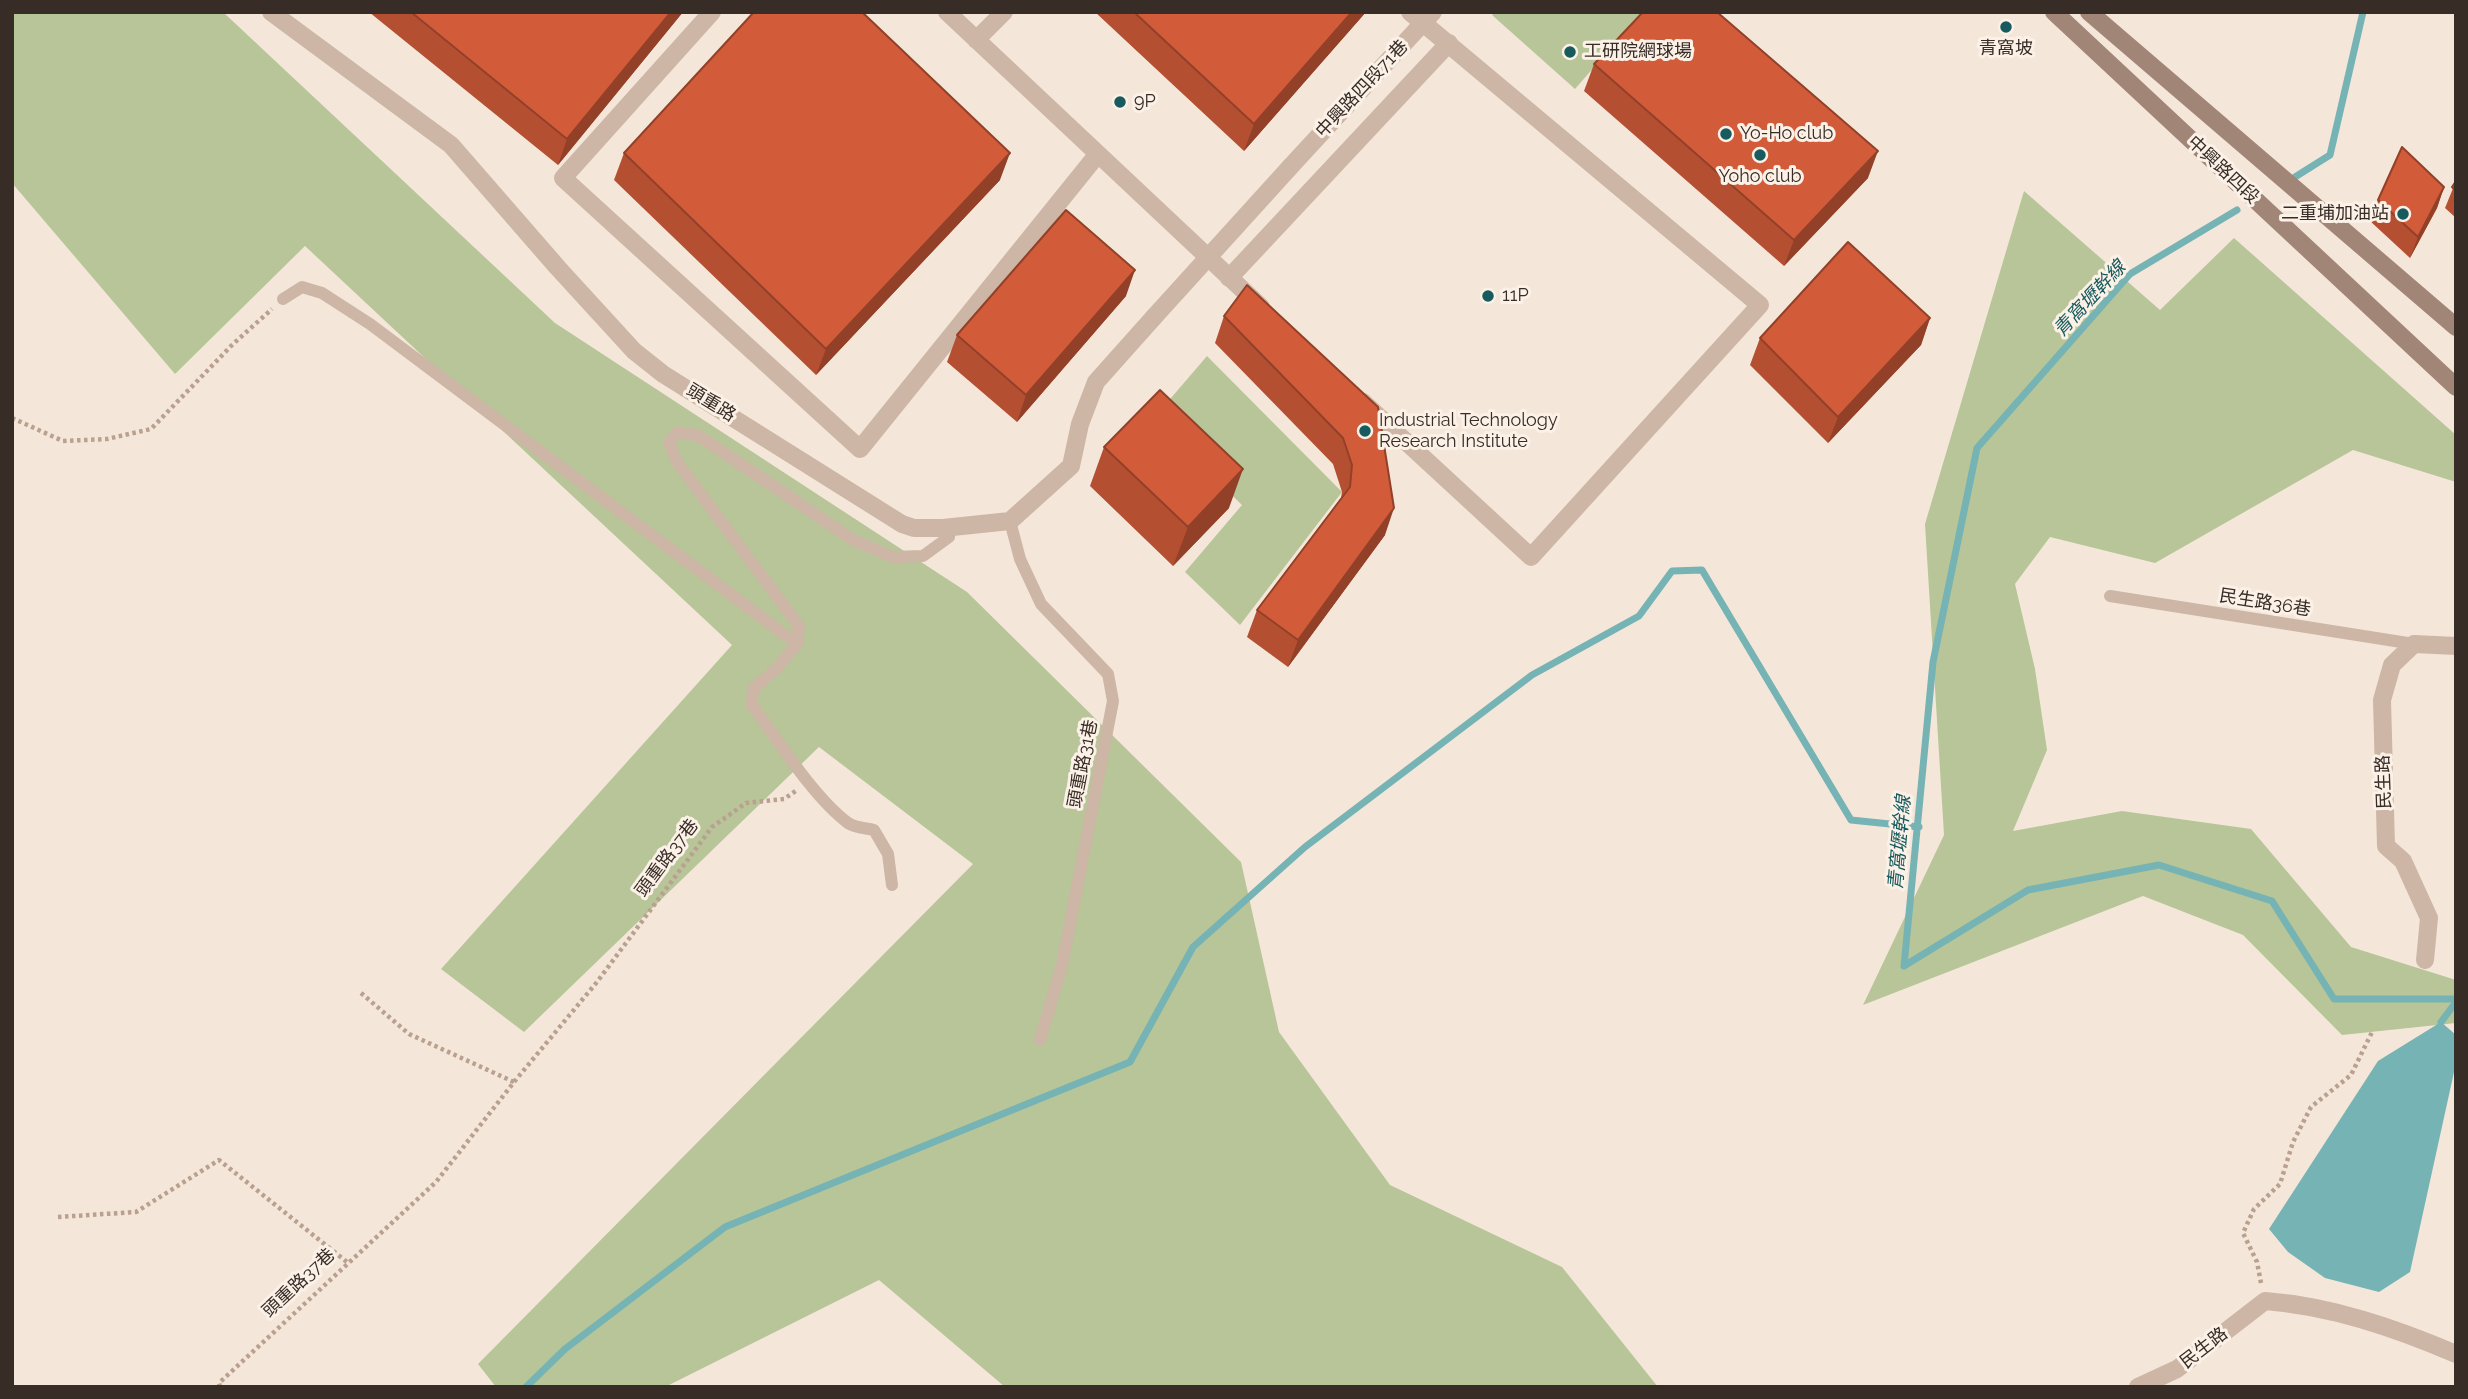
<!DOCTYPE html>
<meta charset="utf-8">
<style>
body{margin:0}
#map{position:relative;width:2468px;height:1399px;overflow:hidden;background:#f4e7da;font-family:Raleway,sans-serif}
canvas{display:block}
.frame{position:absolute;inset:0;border:14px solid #382c27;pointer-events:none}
</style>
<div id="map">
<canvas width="2468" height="1399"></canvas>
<div class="frame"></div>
</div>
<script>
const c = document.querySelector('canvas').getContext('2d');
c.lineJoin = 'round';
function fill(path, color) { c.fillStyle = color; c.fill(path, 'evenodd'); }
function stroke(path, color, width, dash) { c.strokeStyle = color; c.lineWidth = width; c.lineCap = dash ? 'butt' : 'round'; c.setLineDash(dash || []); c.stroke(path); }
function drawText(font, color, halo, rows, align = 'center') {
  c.font = font + ' Raleway,"Noto Sans TC",sans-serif'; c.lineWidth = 6; c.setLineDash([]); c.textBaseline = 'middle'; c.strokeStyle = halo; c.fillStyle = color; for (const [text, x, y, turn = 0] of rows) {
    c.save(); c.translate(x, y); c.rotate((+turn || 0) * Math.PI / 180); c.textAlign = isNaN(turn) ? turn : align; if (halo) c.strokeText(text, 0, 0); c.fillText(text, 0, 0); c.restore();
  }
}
fill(new Path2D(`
 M12 12H223L555 323 967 592 1241 862 1279 1032 1390 1185 1562 1267 1658 1387H1005L879 1280 665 1387H496L478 1364 973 864 819 747 524 1032 441 969 732 645 305 246 175 374 12 183Z
 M1495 12H1642L1575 89 1492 15Z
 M2024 191 2160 310 2234 238 2456 435V482L2353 450 2155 563 2050 537 2015 584 2035 669 2047 750 2013 831 2122 811 2251 829 2351 947 2456 980V1023L2342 1035 2243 935 2143 896 1863 1005 1944 835 1925 524Z
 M1207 356 1342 492 1240 625 1185 572 1242 505 1153 419Z`), '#b7c598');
fill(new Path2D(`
 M2441 1022 2456 1035V1063L2410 1272 2379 1292 2325 1278 2288 1252 2269 1229 2378 1061Z`), '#76b3b4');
stroke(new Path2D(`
 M2295 177 2330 155 2363 12
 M2237 210 2130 274 1977 448 1933 662 1904 966 2028 890 2159 865 2272 901 2334 999H2456
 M2441 1022 2456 1002
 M526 1387 565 1349 725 1227 1130 1062 1193 947 1305 847 1532 675 1639 616 1672 571 1702 570 1851 820 1919 827`), '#76b3b4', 7);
stroke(new Path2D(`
 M12 418 63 441 107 439 151 429 233 344 272 309
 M361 993 409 1034 514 1082
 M58 1217 136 1212 219 1160 347 1262
 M2261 1283 2257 1262 2243 1233 2254 1209 2280 1184 2293 1142 2311 1107 2351 1075 2373 1030
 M220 1387 219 1383 436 1182 514 1082 597 982 712 827 746 803 784 799 797 790`), '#b9a08f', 4.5, [3.5, 3.5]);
stroke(new Path2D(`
 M283 299 302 287 322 293 370 324 797 644
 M1010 521 1020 559 1041 604 1108 674 1113 701 1062 965 1040 1040
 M2110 596 2414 644
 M892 885 888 854 874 830C866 828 855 828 848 823 813 797 778 740 752 705L753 689 777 668 797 644 799 626 677 462 669 442 678 432 699 436 853 540 893 557 923 556 949 537`), '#cdb6a5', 12);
stroke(new Path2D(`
 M271 12 451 145 558 268 634 351 663 374 902 524 914 528H943L1010 521 1071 466 1080 424 1096 382 1154 317
 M712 12 563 178 860 449 1097 155
 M947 12 1261 307
 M976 40 1004 12
 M1291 166 1433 12
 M1229 278 1449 43
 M1363 402 1531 557 1760 305 1410 12
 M2425 960 2429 918 2403 861 2386 846 2382 700 2392 665 2414 644 2456 646
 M2138 1387 2177 1369 2265 1301C2331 1306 2395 1328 2456 1354`), '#cdb6a5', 18);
stroke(new Path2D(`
 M2054 12 2456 387
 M2089 12 2456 327`), '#a18576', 18);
stroke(new Path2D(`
 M1154 317 1291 166`), '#cdb6a5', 18);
fill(new Path2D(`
 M369 12H683L558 165Z
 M1095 12H1366L1244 151Z
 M1594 64 1868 178 1784 266 1584 91Z
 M624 153 1000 180 816 375 614 180Z
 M2456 181V218L2445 208Z
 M2444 187 2437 208 2410 258 2370 221 2378 200Z
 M1126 296 1017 422 947 362 957 335Z
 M1224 316 1378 407 1385 535 1288 667 1247 637 1257 610 1341 498 1342 492 1333 464 1215 343Z
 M1930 318 1921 345 1828 443 1750 365 1760 338Z
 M1104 447 1229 508 1173 566 1090 486Z`), '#b54f32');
fill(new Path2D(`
 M671 12H683L558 165 567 139Z
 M1352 12H1366L1244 151 1254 124Z
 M1878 151 1868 178 1784 266 1794 240Z
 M1010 153 1000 180 816 375 826 349Z
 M2444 187 2437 208 2410 258 2418 237Z
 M1135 270 1126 296 1017 422 1026 395Z
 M1930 318 1921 345 1828 443 1838 417Z
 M1243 469 1229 508 1173 566 1188 527Z
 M1394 508 1385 535 1288 667 1298 640Z`), '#934029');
const building = new Path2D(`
 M411 12H671L567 139Z
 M754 12H862L1010 153 826 349 624 153Z
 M1134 12H1352L1254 124Z
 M1643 12H1717L1878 151 1794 240 1594 64Z
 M2402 147 2444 187 2418 237 2378 200Z
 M2456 181V191L2452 187Z
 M1066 210 1135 270 1026 395 957 335Z
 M1848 242 1930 318 1838 417 1760 338Z
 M1247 285 1378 407 1394 508 1298 640 1257 610 1350 487 1352 465 1343 438 1224 316Z
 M1160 390 1243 469 1188 527 1104 447Z`);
fill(building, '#d25c3a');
stroke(building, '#934029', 2);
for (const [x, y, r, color] of [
 [2006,27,7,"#185b5e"],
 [1570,52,7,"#185b5e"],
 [1120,102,7,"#185b5e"],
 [1726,134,7,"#185b5e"],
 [1760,155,7,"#185b5e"],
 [2403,214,7,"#185b5e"],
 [1488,296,7,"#185b5e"],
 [1365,431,7,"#185b5e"]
]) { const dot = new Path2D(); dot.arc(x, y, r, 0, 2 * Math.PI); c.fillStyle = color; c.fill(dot); stroke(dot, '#fbf1e7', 2.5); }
drawText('18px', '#382c27', '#fbf1e7', [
 ["青窩坡",2006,49,"center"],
 ["工研院網球場",1584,52],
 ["9P",1134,102],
 ["Yo-Ho club",1740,134],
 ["Yoho club",1760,177,"center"],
 ["二重埔加油站",2389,214,"right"],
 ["11P",1502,296],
 ["Industrial Technology",1379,421],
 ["Research Institute",1379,442]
], 'left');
drawText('18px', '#382c27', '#fbf1e7', [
 ["中興路四段71巷",1362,89,-47],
 ["中興路四段",2223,170,43],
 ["頭重路",711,403,32],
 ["民生路36巷",2265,603,9],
 ["頭重路31巷",1083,764,-79],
 ["民生路",2384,782,-92],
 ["頭重路37巷",667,858,-53],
 ["頭重路37巷",299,1283,-43],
 ["民生路",2204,1348,-38]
]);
drawText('italic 19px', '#185b5e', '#fbf1e7', [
 ["青窩壢幹線",2090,299,-47],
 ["青窩壢幹線",1900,843,-85]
]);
</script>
